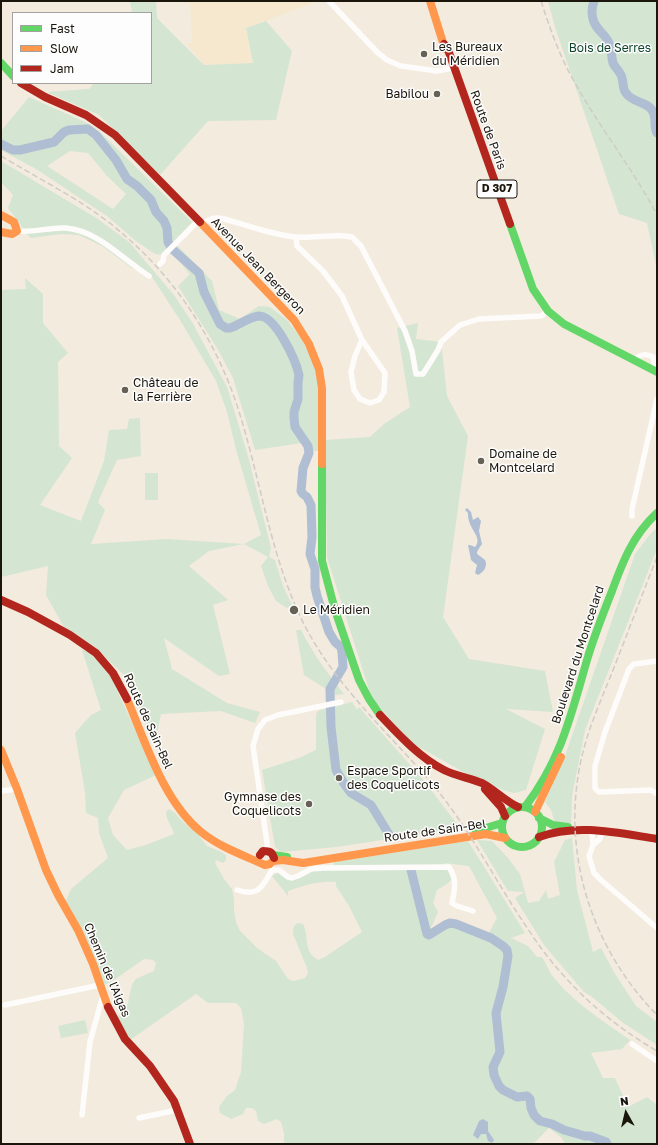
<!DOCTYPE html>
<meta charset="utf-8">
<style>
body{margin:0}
#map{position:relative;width:658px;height:1145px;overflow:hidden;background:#f3ebdd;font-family:"Golos Text",sans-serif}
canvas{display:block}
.frame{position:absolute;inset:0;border:2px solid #1b160c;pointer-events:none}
.legend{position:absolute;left:12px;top:12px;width:140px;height:72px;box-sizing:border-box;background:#fdfdfd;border:1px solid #a3a19d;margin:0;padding:5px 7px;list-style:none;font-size:12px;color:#1b160c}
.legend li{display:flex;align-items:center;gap:8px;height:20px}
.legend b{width:20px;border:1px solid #a3a19d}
.north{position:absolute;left:606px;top:1093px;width:40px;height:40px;-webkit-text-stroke:3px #fdfdfd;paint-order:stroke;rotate:352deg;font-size:11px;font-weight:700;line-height:16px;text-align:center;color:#1b160c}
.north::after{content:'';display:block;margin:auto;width:14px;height:18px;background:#1b160c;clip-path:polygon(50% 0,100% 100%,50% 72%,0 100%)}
</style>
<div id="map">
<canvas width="658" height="1145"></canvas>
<div class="frame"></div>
<ul class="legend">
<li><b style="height:5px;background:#63d668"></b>Fast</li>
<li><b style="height:5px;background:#ff974d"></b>Slow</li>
<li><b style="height:5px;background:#b3261e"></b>Jam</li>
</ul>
<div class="north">N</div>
</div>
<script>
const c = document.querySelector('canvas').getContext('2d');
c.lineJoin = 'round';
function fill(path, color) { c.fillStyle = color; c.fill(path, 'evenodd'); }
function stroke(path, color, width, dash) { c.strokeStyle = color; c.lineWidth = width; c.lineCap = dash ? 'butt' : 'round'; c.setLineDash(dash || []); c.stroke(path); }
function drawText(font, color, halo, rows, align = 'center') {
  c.font = font + ' "Golos Text",sans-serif'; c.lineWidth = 3; c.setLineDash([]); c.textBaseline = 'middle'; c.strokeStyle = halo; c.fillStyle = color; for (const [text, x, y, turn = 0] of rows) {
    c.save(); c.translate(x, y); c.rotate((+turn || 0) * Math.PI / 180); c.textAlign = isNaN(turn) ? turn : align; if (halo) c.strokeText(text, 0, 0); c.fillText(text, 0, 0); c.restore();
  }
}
fill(new Path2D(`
 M190 1H318L246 28 253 63 204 65 186 43H192Z`), '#f6e8cf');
fill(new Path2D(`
 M130 1H156L157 18 204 65 253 63 246 28 266 21 292 51 276 120 208 121 160 175 99 115 47 92 89 89 94 83H151V13H132Z
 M548 1H657V270L647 223 619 214 555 27Z
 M29 97 87 123 100 132 192 222 174 242 212 281 219 310 240 319 259 306 270 307 287 320 300 337 312 359 322 388 323 451H312L308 442 255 450 233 378 217 348 178 286 190 274 170 251 164 255 155 254 136 241 107 216 36 169 1 150V131ZM70 151 88 153 107 176 126 194 113 209 47 166Z
 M1 161 98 219 129 242 174 295 192 322 227 387 248 456 271 548 269 557 275 560 283 586 292 605 287 608 276 601 268 586 261 566 268 557 244 544 261 535 237 453 227 412 216 381 180 320 152 277 132 268 102 246 79 235 61 234 31 238 23 231 21 225 8 208 13 195 1 182Z
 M25 278 43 294V323L68 353 58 362 59 446 72 458 40 505 81 521 104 461 109 430 127 429 129 419 140 418 141 456 117 460 98 502 105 510 91 544 166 539 244 544 209 551 189 566 228 600 213 605 230 674 219 676 164 638 172 669 227 703 260 712 255 723 221 711 161 714 155 743 124 675 94 646 64 627 46 595 48 566 1 577V290L26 289Z
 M418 323 416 339 441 342 447 396 468 436 443 617 469 659 545 671 553 712 506 709 545 729 526 790 514 793 503 790 465 773 412 743 372 699 327 557 325 440 370 437 384 424 410 407 397 328Z
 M145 473H158V500H145Z
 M657 527V549L585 730 572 796 571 823H555L551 810 545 802 565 756 635 554 648 537Z
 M296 630H301C313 654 328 674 344 694L336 695 304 675Z
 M82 650 96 653 111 677 156 775 124 790 108 818 113 835 127 850 146 845 174 834C172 826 166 820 166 812L169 809 175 813 184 823 197 833 207 846 219 851 226 855V860L223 863 216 860 215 863 224 879 232 889 234 899V911L236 922 240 931 257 948 276 961 288 979 293 981 305 978 308 973 307 968 293 934V928L297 923 303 924C310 938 302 950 318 960L325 957 362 932 349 906 336 886V882C317 881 306 885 288 891V896L272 876 281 871 288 877 311 869 334 867V862L468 841 525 933 511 938 528 946 537 957H542C546 963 548 969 551 974 571 1001 603 1021 630 1040L622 1049 591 1053 603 1078H615L626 1103 630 1106 647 1097 657 1105V1144H565L562 1138 549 1128 533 1144H287L284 1142V1133L281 1122 277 1119 264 1124 258 1121 256 1111 252 1108H246L243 1114 231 1119 220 1113 219 1107 227 1096 235 1090 241 1072 244 1024 241 1008 236 1003H208L196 994 130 1040 115 1016 123 1015C131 1005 128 986 136 979 141 976 148 974 154 971L156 963 153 960 144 959 111 982 103 985 65 903 71 889 108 858 99 833 98 818 86 813 85 792 75 733 91 715 101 710ZM444 863 469 866 497 918 486 938 455 925H450L428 936 425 931 430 930 438 912 433 903 437 890 447 884 452 879Z
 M352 702 357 710 359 707 425 782 460 828 337 847 281 852 275 847 262 770 299 758 316 750V717L317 712 320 710Z
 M572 838 577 890 593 952 601 948 615 974 636 1006 657 1022V1045L622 1022 591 996 584 992 544 945 515 898 524 892 508 891 477 840 492 841 508 858 520 874 528 903 539 901 546 890 548 899 560 895 554 862 565 840Z
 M85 1020 88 1033 61 1038 58 1026Z`), '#d4e5d2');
fill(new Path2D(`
 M467 508 471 512 473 520 478 517 481 521 479 531 482 544C474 556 476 552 485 560 488 566 484 572 478 575L475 573 477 565 471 560 468 545H470L475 547C484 537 467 529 468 513L465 510Z
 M483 1119 488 1122V1131L494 1140 492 1143 488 1141 486 1134H481L478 1139 473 1135 479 1121Z`), '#b0bed3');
stroke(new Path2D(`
 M594 1C592 7 591 13 593 19 595 29 604 33 608 41 612 48 611 56 613 63 615 68 621 72 622 78 624 83 622 89 626 93 632 103 648 101 653 112 657 119 653 126 657 133
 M1 144 13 150H20L54 142 64 132 69 130 88 129 96 135 116 160 127 179 137 186 151 200 156 212 164 221 167 228 168 242 172 249 199 273 204 292 220 324 226 328H230C239 325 249 317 259 316 276 316 296 361 299 375L298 382V399L294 412V418L295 427 308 446 309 453 303 468 301 491 303 494 307 497 311 505 312 537 310 554 315 569V587L317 596 329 632 335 642 341 647 342 652 343 667 330 689 331 727 336 770 343 782 351 793 371 805 390 836
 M411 870 427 934 429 935 445 925 450 923 456 924 491 938 503 946 507 950 508 956 503 987 496 1013 500 1052 493 1067 494 1075 499 1086 503 1090 517 1097 527 1096 530 1099 531 1108 534 1115 540 1121 552 1124 564 1130 585 1136H590L606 1142 607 1144`), '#b0bed3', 9);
stroke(new Path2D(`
 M329 1 377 52 387 60 401 66 437 71 453 68
 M202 225C209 218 215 217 224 219 248 225 271 235 296 237 312 238 329 235 345 236L352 237 361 246 405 331 412 351 416 374H423L438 350 441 342 460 325 479 319 541 316 548 311
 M17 231C33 233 50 227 66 228 99 231 122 259 149 276
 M296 237 297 246 323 271 342 296 362 340 385 373 384 392 379 400 370 403 360 399 354 390 351 372 355 356 362 340
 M160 264 163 261 164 255 198 221
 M634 361C639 354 646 353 653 357L655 366 653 370
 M632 516V509L657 399
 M657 661 634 664 629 669 605 732 595 766V788L599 792 651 790 657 794
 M1 791 17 789
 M592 831 593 845
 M601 832 600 839 593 845 589 856 594 873 601 880 657 928
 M267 850V843L253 746 258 729 265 720 278 715 341 702
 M272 870H279L288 877 292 878 298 876 311 869 323 868 449 867C457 879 455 889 452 903L457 906 473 911
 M237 890C259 897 262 887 272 870L271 866
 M5 1005 100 985
 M632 1044 657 1061
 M82 1115 90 1042 103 995
 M139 1118 177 1110`), '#fdfcfa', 5.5);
stroke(new Path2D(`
 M1 63 13 76
 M510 224 533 289 548 311 564 324 657 372
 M322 464V561L335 610 359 680 369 699 380 715
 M525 807C561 760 571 715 587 660 594 636 603 614 612 591 623 561 633 535 657 513
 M502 827a20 20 0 1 1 40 0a20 20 0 1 1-40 0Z
 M539 818 553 825 568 827
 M476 831 502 823
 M273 855 287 857`), '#63d668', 8);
stroke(new Path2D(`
 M430 1 445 49
 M1 215 14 222 17 231 12 234 1 232
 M200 222 294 320 309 344 319 369 322 388V464
 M127 699C146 743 163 800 200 831 219 847 243 855 265 865L270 864 273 861
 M1 750 17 789 46 870 58 895 78 930 93 964 108 1007
 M535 812 561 757
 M273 861 283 860 303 863 486 834 505 838`), '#ff974d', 8);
stroke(new Path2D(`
 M444 44 447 47 510 224
 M21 83 45 97 86 115 115 135 200 222
 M1 600 28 612 70 635 96 653 113 673 127 699
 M380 715C399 735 419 757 444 770 456 776 470 778 482 783 495 790 505 801 518 807
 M485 789 501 807 505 816
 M539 837C577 823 618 833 657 839
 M260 855 263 851C270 851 272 852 274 858
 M108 1007 125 1039 150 1066 174 1101 190 1144`), '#b3261e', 8);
stroke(new Path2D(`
 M541 1C550 29 560 57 575 83 600 128 633 169 657 215
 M1 156C34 176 68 193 99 215 168 265 217 337 241 418 261 484 271 554 300 616 324 667 362 707 400 748 413 762 426 776 438 791 474 836 499 888 532 935 564 983 607 1022 657 1051
 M657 557C642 595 628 632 613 670 602 698 589 726 582 756 560 849 590 947 657 1015`), '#ceccc8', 1.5, [6, 3]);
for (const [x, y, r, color] of [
 [424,54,4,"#676155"],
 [437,94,4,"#676155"],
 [125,390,4,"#676155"],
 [481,461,4,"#676155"],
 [294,610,5,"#676155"],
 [339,778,4,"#676155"],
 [309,804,4,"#676155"]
]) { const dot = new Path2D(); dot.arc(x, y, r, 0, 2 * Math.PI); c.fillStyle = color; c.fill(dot); stroke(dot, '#fdfdfd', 1.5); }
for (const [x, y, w] of [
 [497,189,40]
]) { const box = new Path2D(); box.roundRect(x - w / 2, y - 9, w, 18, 3); c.fillStyle = '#fdfdfd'; c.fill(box); stroke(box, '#1b160c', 1); }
drawText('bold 11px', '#1b160c', null, [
 ["D 307",497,189]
]);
drawText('12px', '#1b160c', '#fdfdfd', [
 ["Les Bureaux",432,47],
 ["du Méridien",432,61],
 ["Babilou",429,94,"right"],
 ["Château de",133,383],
 ["la Ferrière",133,397],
 ["Domaine de",489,454],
 ["Montcelard",489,468],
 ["Le Méridien",303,610],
 ["Espace Sportif",347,771],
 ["des Coquelicots",347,785],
 ["Gymnase des",301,797,"right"],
 ["Coquelicots",301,811,"right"]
], 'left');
drawText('12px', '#0c432a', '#fdfdfd', [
 ["Bois de Serres",610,48]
]);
drawText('12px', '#1b160c', '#fdfdfd', [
 ["Route de Paris",488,130,70],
 ["Avenue Jean Bergeron",258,266,46],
 ["Boulevard du Montcelard",578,655,-72],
 ["Route de Sain-Bel",148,721,66],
 ["Route de Sain-Bel",435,831,-8],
 ["Chemin de l'Aigas",107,970,67]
]);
</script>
